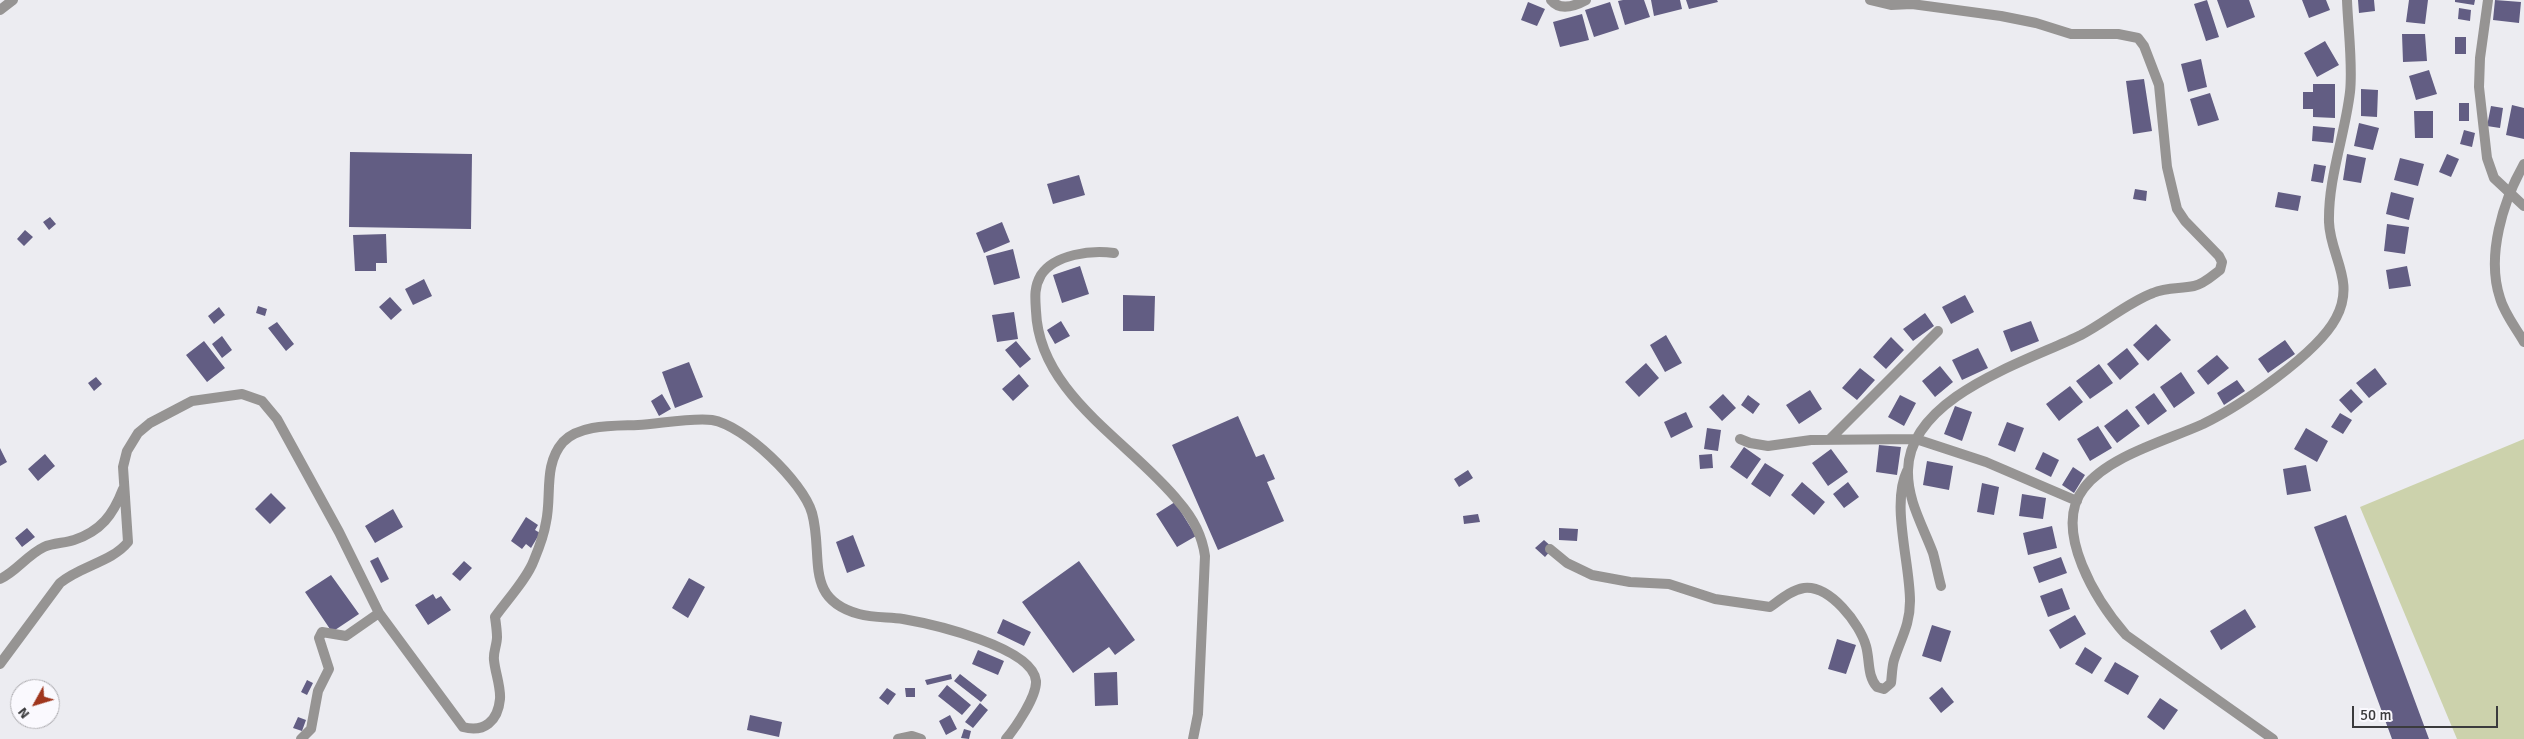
<!DOCTYPE html>
<style>
body{margin:0}
#map{position:relative;width:2524px;height:739px;overflow:hidden;background:#ececf1;font-family:Signika,sans-serif}
canvas{display:block}
.north{position:absolute;left:10px;top:679px;width:50px;height:50px;box-sizing:border-box;background:#faf9fe;border:1px solid #aeadb1;border-radius:50%;rotate:231deg;font-size:14px;font-weight:700;line-height:20px;text-align:center;color:#3b3b3d}
.north::after{content:'';display:block;margin:auto;width:18px;height:22px;background:#9f361d;clip-path:polygon(50% 0,100% 100%,50% 72%,0 100%)}
.scale{position:absolute;left:2352px;top:706px;width:146px;height:22px;box-sizing:border-box;border:2px solid #3b3b3d;border-top:0;padding-left:6px;font-size:15px;line-height:18px;white-space:nowrap;color:#3b3b3d;-webkit-text-stroke:4px #faf9fe;paint-order:stroke}
</style>
<div id="map">
<canvas width="2524" height="739"></canvas>
<div class="north">N</div>
<div class="scale">50 m</div>
</div>
<script>
const c = document.querySelector('canvas').getContext('2d');
c.lineJoin = 'round';
function fill(path, color) { c.fillStyle = color; c.fill(path, 'evenodd'); }
function stroke(path, color, width, dash) { c.strokeStyle = color; c.lineWidth = width; c.lineCap = dash ? 'butt' : 'round'; c.setLineDash(dash || []); c.stroke(path); }
fill(new Path2D(`
 M2524 439V739H2457L2360 507Z`), '#ccd2ac');
fill(new Path2D(`
 M1623 0H1644L1650 17 1625 25 1618 1Z
 M1651 0H1680L1682 9 1654 16Z
 M1686 0H1717L1718 2 1689 9Z
 M2207 0 2219 37 2206 41 2194 4Z
 M2217 0H2249L2255 17 2227 28Z
 M2302 0H2326L2330 10 2309 18Z
 M2358 0H2374L2375 11 2359 13Z
 M2409 0H2428L2425 24 2406 22Z
 M2455 0H2475L2474 5 2455 2Z
 M2495 0 2521 2 2519 23 2493 20Z
 M1528 2 1545 9 1537 26 1521 20Z
 M1610 2 1619 29 1594 37 1585 10Z
 M2459 8 2471 10 2470 21 2458 19Z
 M1582 14 1589 40 1560 47 1553 22Z
 M2402 34H2425L2427 61 2403 62Z
 M2455 37H2466V54H2455Z
 M2325 41 2339 65 2317 77 2304 53Z
 M2201 59 2207 87 2188 92 2181 64Z
 M2429 70 2437 94 2416 100 2409 76Z
 M2144 79 2152 131 2133 134 2126 81Z
 M2313 84H2335V118L2313 117V109H2303V92H2313Z
 M2361 89 2378 90 2377 117 2361 116Z
 M2210 93 2219 120 2198 126 2190 99Z
 M2459 103H2469V121H2459Z
 M2512 105 2524 108V139L2506 135Z
 M2491 106 2503 108 2500 128 2487 126Z
 M2414 111H2433V138H2415Z
 M2359 123 2379 128 2373 150 2354 146Z
 M2313 126 2335 128 2333 143 2312 141Z
 M2464 130 2475 133 2472 147 2460 144Z
 M350 152 472 154 471 229 349 227Z
 M2347 154 2366 158 2361 183 2343 180Z
 M2447 154 2459 159 2451 177 2439 172Z
 M2400 158 2424 164 2418 186 2394 180Z
 M2314 164 2326 166 2323 183 2311 181Z
 M1079 175 1085 195 1053 204 1047 184Z
 M2135 189 2147 191 2146 201 2133 199Z
 M2278 192 2301 196 2298 211 2275 207Z
 M2391 192 2414 198 2409 220 2386 214Z
 M50 217 56 224 49 230 43 222Z
 M1002 222 1010 242 984 253 976 233Z
 M2387 224 2409 227 2405 254 2384 251Z
 M25 230 33 237 24 246 17 239Z
 M386 234 387 263H376V271H355L353 235Z
 M1013 249 1020 278 994 285 986 256Z
 M1080 266 1089 294 1062 303 1053 275Z
 M2407 266 2411 286 2389 289 2386 270Z
 M424 279 432 296 413 305 405 289Z
 M1123 295 1155 296 1154 331H1123Z
 M1965 295 1974 312 1951 324 1942 307Z
 M390 297 402 310 391 320 379 307Z
 M258 306 267 309 265 316 256 313Z
 M219 307 225 315 214 324 208 316Z
 M1014 312 1018 339 997 342 992 315Z
 M1925 313 1934 326 1913 341 1903 329Z
 M1061 321 1070 336 1055 344 1047 330Z
 M2031 321 2039 341 2011 352 2003 331Z
 M277 322 294 344 286 351 268 328Z
 M2156 324 2171 340 2148 361 2133 345Z
 M1666 335 1682 363 1665 372 1650 345Z
 M222 336 232 350 222 358 212 344Z
 M1891 337 1904 350 1886 369 1873 357Z
 M2285 340 2295 354 2268 373 2258 359Z
 M204 341 225 368 207 382 186 355Z
 M1016 341 1031 359 1020 368 1005 350Z
 M1978 348 1988 368 1962 380 1952 360Z
 M2127 348 2139 364 2120 380 2107 364Z
 M2217 355 2229 368 2208 385 2197 371Z
 M689 362 703 397 675 408 662 372Z
 M1646 363 1659 378 1639 397 1625 382Z
 M2099 364 2113 383 2090 399 2076 381Z
 M1940 366 1953 382 1935 397 1922 381Z
 M1860 368 1875 380 1857 400 1842 388Z
 M2375 368 2387 384 2369 398 2356 383Z
 M2181 372 2195 393 2174 408 2160 387Z
 M1019 374 1029 386 1013 401 1002 389Z
 M96 377 102 384 94 391 88 383Z
 M2237 380 2245 391 2224 405 2217 393Z
 M2070 386 2083 402 2059 421 2046 404Z
 M2351 389 2363 402 2351 413 2339 400Z
 M1810 390 1822 409 1799 424 1786 405Z
 M2154 393 2167 411 2148 425 2135 407Z
 M662 394 671 409 659 416 651 401Z
 M1723 394 1736 408 1722 421 1709 407Z
 M1748 395 1760 404 1753 414 1741 405Z
 M1900 395 1916 403 1904 426 1888 417Z
 M1955 406 1972 412 1962 441 1944 434Z
 M2127 409 2140 426 2117 443 2104 426Z
 M1686 412 1693 427 1671 438 1664 422Z
 M2340 413 2352 420 2343 434 2331 427Z
 M1238 416 1256 457 1264 454 1275 479 1267 482 1284 521 1218 550 1172 445Z
 M2007 422 2024 428 2015 452 1998 445Z
 M2098 426 2112 448 2090 461 2077 439Z
 M1707 428 1721 430 1718 451 1704 449Z
 M2306 428 2328 441 2317 462 2294 449Z
 M1879 445 1901 447 1897 475 1876 472Z
 M1744 447 1761 459 1747 479 1730 467Z
 M0 448 7 462 0 466Z
 M1831 449 1848 472 1828 486 1812 463Z
 M2043 452 2059 460 2051 477 2035 469Z
 M45 454 55 466 38 481 28 469Z
 M1712 454 1713 468 1700 469 1699 455Z
 M1927 461 1953 466 1949 490 1923 485Z
 M1765 463 1784 475 1770 497 1751 484Z
 M2306 465 2311 491 2287 495 2283 469Z
 M2073 467 2085 475 2074 493 2062 485Z
 M1468 470 1473 478 1459 487 1454 479Z
 M1802 482 1825 502 1814 515 1791 495Z
 M1848 482 1859 497 1844 508 1833 494Z
 M1982 483 1999 487 1994 515 1977 512Z
 M271 493 286 508 270 524 255 509Z
 M2022 494 2046 498 2043 519 2019 516Z
 M1175 502 1196 536 1177 547 1156 514Z
 M393 509 403 527 375 543 365 526Z
 M1478 514 1480 522 1464 524 1463 516Z
 M2346 515 2429 739H2392L2314 527Z
 M526 517 538 525 535 530 540 533 531 548 526 544 522 549 511 541Z
 M2052 526 2057 548 2028 555 2023 533Z
 M27 528 35 537 22 547 15 538Z
 M1559 528 1578 529 1577 541 1559 540Z
 M853 535 865 566 847 573 836 542Z
 M1544 540 1553 548 1545 557 1535 548Z
 M378 557 389 579 381 583 370 561Z
 M2061 557 2067 573 2039 583 2033 567Z
 M464 561 472 568 460 581 452 574Z
 M1079 561 1135 640 1115 655 1109 647 1073 673 1022 602Z
 M331 575 359 614 332 632 305 592Z
 M689 578 705 587 688 618 672 608Z
 M2062 588 2070 609 2048 617 2040 596Z
 M433 594 436 599 441 596 451 610 428 625 415 605Z
 M2245 609 2256 627 2221 650 2210 631Z
 M2075 615 2086 634 2060 649 2049 630Z
 M1003 619 1031 632 1024 646 997 633Z
 M1932 625 1951 631 1941 662 1922 656Z
 M1837 639 1856 645 1846 674 1828 669Z
 M2085 647 2102 658 2092 674 2075 664Z
 M978 650 1004 661 998 675 972 664Z
 M2115 662 2139 676 2128 695 2104 681Z
 M1117 672 1118 705 1095 706 1094 673Z
 M951 674 952 679 927 685 925 680Z
 M960 674 987 695 981 702 954 681Z
 M307 680 313 683 307 695 301 692Z
 M947 685 971 705 962 715 938 696Z
 M1942 687 1954 702 1941 713 1929 698Z
 M887 688 896 694 888 705 879 698Z
 M905 688H915V697H906Z
 M2160 698 2178 710 2164 730 2147 717Z
 M980 703 988 710 973 728 965 722Z
 M750 715 782 722 779 737 747 730Z
 M950 715 957 729 946 735 939 721Z
 M298 717 306 720 302 731 293 728Z
 M964 729 971 731 969 739 961 738Z`), '#625d83');
stroke(new Path2D(`
 M1551 0C1560 11 1575 6 1586 0
 M1870 0 1891 5 1912 4 2001 16 2036 23 2071 34H2118L2138 38 2144 46 2159 85 2167 167 2177 209 2185 221 2219 256 2222 262 2220 270C2212 276 2204 284 2194 286 2180 289 2167 287 2153 293 2127 303 2106 322 2081 335 2026 362 1910 396 1908 470 1907 500 1923 526 1933 553 1936 564 1938 575 1941 586
 M2488 0 2480 58 2479 87 2487 158 2494 178 2524 206
 M0 10 13 0
 M2524 164C2503 201 2486 256 2500 298 2504 313 2516 328 2524 342
 M1114 253C1091 250 1055 254 1041 275 1034 287 1035 297 1036 311 1039 395 1132 443 1179 502 1193 518 1202 534 1205 556L1198 714 1193 739
 M1740 439 1750 443 1768 446 1811 440 1916 439 1986 462 2077 501
 M1829 440 1938 331
 M1550 549 1567 563 1592 575 1630 582 1669 584 1715 599 1770 607C1780 600 1791 590 1804 588 1830 585 1860 624 1866 646 1870 660 1867 676 1877 687L1884 689 1891 683C1892 675 1892 667 1894 660 1901 638 1910 625 1910 601 1910 563 1891 504 1907 471
 M0 579C16 572 27 555 44 547 53 543 65 543 74 540 101 531 113 515 123 489
 M0 664 60 583C80 566 112 562 128 542L123 467 127 451 138 433 150 423 192 401 242 394 262 401 277 419 339 532 379 613 463 727C484 733 498 721 500 699 501 687 495 672 494 660 493 652 497 645 497 637 497 631 496 624 495 617 507 600 527 579 534 560 539 548 544 535 546 522 552 496 543 465 563 442 580 424 615 426 638 425 658 424 694 417 712 420 744 425 803 482 812 513 824 556 803 599 859 614 873 618 888 617 903 619 932 624 1033 647 1036 681 1037 696 1016 727 1006 739
 M301 739 311 729 318 691 329 669 319 638 322 632 346 636 379 613
 M898 739 912 736 921 739
 M2273 739 2126 635C2098 603 2051 530 2084 488 2108 456 2168 440 2203 424 2240 406 2317 354 2336 318 2356 281 2330 256 2329 222 2328 178 2345 135 2350 92 2353 65 2348 28 2347 0`), '#969493', 10);
</script>
